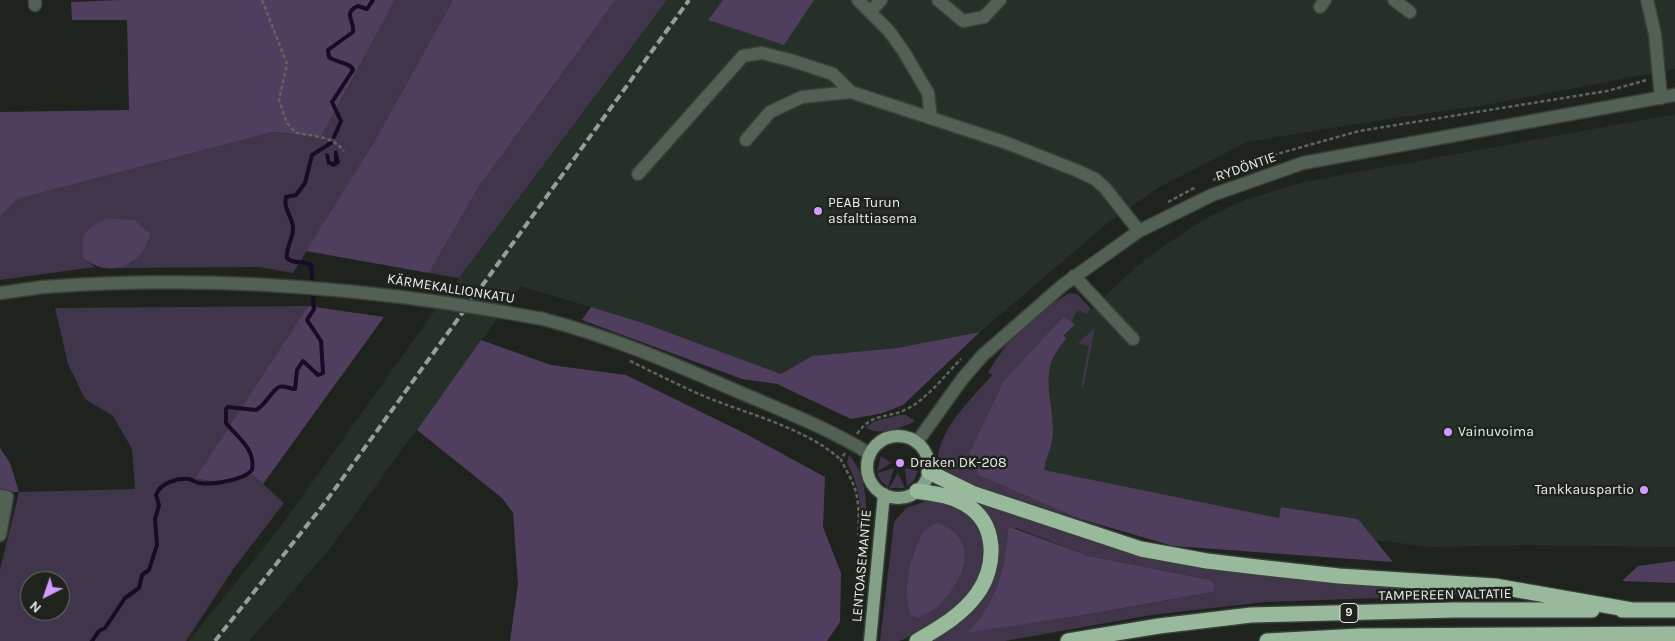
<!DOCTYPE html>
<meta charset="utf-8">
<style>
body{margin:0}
#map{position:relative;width:1675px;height:641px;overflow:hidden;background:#1e231e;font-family:Karla,sans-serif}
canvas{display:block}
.north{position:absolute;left:20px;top:571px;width:50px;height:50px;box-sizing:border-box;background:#1e231e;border:1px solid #6f736f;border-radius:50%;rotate:221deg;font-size:14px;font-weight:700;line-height:20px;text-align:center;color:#e9ece9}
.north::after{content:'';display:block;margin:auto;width:18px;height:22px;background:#d09dfe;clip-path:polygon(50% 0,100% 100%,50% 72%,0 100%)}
</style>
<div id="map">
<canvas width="1675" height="641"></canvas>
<div class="north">N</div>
</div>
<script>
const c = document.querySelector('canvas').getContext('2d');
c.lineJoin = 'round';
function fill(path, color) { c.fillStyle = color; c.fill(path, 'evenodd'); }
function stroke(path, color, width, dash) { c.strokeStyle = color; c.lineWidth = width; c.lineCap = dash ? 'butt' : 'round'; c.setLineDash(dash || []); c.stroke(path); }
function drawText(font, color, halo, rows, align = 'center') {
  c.font = font + ' Karla,sans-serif'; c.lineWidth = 5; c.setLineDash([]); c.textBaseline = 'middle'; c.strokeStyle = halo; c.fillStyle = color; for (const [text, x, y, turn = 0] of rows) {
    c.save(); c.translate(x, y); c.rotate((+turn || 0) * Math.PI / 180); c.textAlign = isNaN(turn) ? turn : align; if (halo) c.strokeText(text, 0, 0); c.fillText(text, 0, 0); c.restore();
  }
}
fill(new Path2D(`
 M667 0H723L708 20 783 44 814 0H1675V69L1480 106 1354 124 1247 142 1158 188 1109 222 980 332 897 348 812 356 781 374 643 323 521 286 329 550 249 641H189L284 522 430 317Z
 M1675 114V547L1526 545 1432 547 1364 539 1359 519 1282 507 1279 518 1044 470 1053 433 1047 381 1055 351 1066 339 1064 336 1075 325 1071 322 1078 310 1086 314 1145 259 1203 220 1242 201 1303 182Z`), '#263028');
fill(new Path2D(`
 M395 0H453L374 142 293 273 259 267 118 268 135 262 84 259 95 267 0 280V216L18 199 273 132 321 137Z
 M616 0H667L459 278 429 273 480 185Z
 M1069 293 1077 294 1091 309 1086 314 1078 310 1071 322 1064 317 978 475 1077 518 952 478 938 466C935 431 971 400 992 375L988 372 1008 342 1046 308Z
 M308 306 195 478 220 483 253 475 284 503 234 568 186 641H0V570L19 492 135 489 132 449 113 416 85 399 68 364 55 308ZM30 581H60V611H30Z
 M1095 328 1083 388V389L1081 388 1089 346 1078 343Z
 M899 415H906L915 421C902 428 878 437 866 427L875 421Z
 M849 455C871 479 867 520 863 549H860C861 518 863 491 847 463Z
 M881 456 891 463 877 472Z
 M894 468 888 487 881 481 877 473Z
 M905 468 918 471 914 480 907 487Z
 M898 473 905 488H889Z
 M974 498 1056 530 1109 547 1158 558 1420 588 1494 594 1265 602 1151 615 1005 641H927L995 565 972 502ZM1016 528 1089 556 1206 579 1215 587 1213 592 1090 614 967 632C997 605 1005 569 1008 530Z
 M926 501C943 501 959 506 971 518 997 545 982 583 957 605 947 615 934 621 922 628 915 632 907 639 899 641 893 641 886 641 880 641L894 522 906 508Z`), '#40354b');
fill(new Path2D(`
 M120 0H395L321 137 273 132 18 199 0 216V112L129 110 127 20H72L71 2Z
 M453 0H616L480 185 429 273 306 251 374 142Z
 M723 0H814L784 45 708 20Z
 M107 218 134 220 150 233C143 266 112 279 84 259 79 233 85 230 107 218Z
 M308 306 384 317 263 484 253 475 220 483 195 478Z
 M591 307 643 323 781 374 812 356 897 348 980 332 903 405 883 413 851 419 777 384 742 379 582 320Z
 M1064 316 1075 325 1064 335 1066 339C1037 371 1053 395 1053 432 1053 444 1046 458 1044 470L1279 518 1281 507 1358 519 1393 562 1173 546 1077 518 978 475 969 454 1004 381Z
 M481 340 551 365 626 375 746 434 825 477 823 527 841 573 840 622 827 641H510L518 584 513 513 502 498 417 430Z
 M0 448 10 463 19 492H0Z
 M937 523C983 540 964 580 938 606 933 611 924 614 918 618L910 614C902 586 911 555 924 530Z
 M1010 527 1089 556 1206 579 1213 582 1215 587 1213 592 1090 614 966 633C996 606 1005 570 1008 530Z
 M1675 561V583L1622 581 1638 566Z`), '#4f3e5e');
fill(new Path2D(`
 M337 150 340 163 334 167 327 164 325 153 329 154 330 161 334 162V151Z`), '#190a25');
stroke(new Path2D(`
 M334 137 341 121 332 102 353 70C351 62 336 63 329 57L328 50 353 32C355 21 342 13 358 6L367 9 373 0
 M92 641 99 631 105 628 125 598 139 588 142 575 149 570 157 545 155 519 159 505 156 495C160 483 177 478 189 479 193 480 196 483 200 483 213 485 244 480 252 470 256 449 237 437 226 423V409L228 407 256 410C266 405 272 390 279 387 284 385 290 389 295 389L297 370 303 361 318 375 323 373 321 341 307 320 314 309 311 265C304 260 294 265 287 258 285 249 294 237 293 227 292 216 283 209 286 197L296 195 305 183 312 155 331 143`), '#190a25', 4);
const minor = new Path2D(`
 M858 0 889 31 904 52 928 93 931 118
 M938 0 963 21 984 17 1000 0
 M1394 0 1410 12
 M1647 0 1655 34 1661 98
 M35 5V0
 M1320 7 1325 0
 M871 11 881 0
 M746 140 770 112 802 97 851 92 1007 143 1078 171 1095 179 1105 188 1139 231
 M638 174 743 56 762 53 790 60 833 74 851 92
 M1074 276 1133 339
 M0 293 43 287
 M543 319C613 337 679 366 746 395 788 413 832 430 870 454
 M917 442 963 378 983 355 1063 285 1139 231 1212 195 1303 163 1675 95
 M0 496 7 497 0 535`);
const major = new Path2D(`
 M867 467a31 31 0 1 1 62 0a31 31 0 1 1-62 0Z
 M870 641 884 494`);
const highway = new Path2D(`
 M929 472 972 493 1141 549 1207 561 1257 567 1339 576 1495 586 1632 610
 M917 491C934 494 950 495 965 504 998 523 997 566 977 594 962 615 939 628 917 641
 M1622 610H1675
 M1068 641 1159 626 1251 615 1454 610H1592
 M1267 641 1360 636 1675 634`);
stroke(minor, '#3a3f3a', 15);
stroke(major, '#3a3f3a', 15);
stroke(highway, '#3a3f3a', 18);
stroke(new Path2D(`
 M262 0 287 64 279 100 287 123 296 133C313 136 333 136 344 151
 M1213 180 1277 154 1359 131 1607 91 1647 80
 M1168 202 1196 187
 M630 361C655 373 680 386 706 397 748 414 808 429 841 460
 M857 434C872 412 887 419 907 409 928 398 945 375 961 359
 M845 453 841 460C846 470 853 481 856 492 864 529 851 567 860 605`), '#5f645f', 2.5, [4, 2.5]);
stroke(minor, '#536054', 12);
stroke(major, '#84a087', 12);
stroke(highway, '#98b99b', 15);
stroke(new Path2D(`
 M215 641 324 504 689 0`), '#999d99', 4, [8, 4]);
const minorBridge = new Path2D(`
 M43 287C211 274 377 288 543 319`);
stroke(minorBridge, '#3a3f3a', 15, []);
stroke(minorBridge, '#536054', 12);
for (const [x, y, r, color] of [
 [818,211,5,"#d09dfe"],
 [1448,432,5,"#d09dfe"],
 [900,463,5,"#d09dfe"],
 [1644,490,5,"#d09dfe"]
]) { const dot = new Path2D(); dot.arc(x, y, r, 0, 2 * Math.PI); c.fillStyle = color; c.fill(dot); stroke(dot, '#1e231e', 2); }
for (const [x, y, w] of [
 [1349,613,18]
]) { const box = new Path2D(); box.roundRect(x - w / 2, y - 9.5, w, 19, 4); c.fillStyle = '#1e231e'; c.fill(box); stroke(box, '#e9ece9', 1); }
drawText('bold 12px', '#e9ece9', null, [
 ["9",1349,613]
]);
drawText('14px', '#e9ece9', '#1e231e', [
 ["RYDÖNTIE",1246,167,-19],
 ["KÄRMEKALLIONKATU",451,289,9],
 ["LENTOASEMANTIE",862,566,-85],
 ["TAMPEREEN VALTATIE",1445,595,-1]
]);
drawText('14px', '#e9ece9', '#1e231e', [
 ["PEAB Turun",828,203],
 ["asfalttiasema",828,219],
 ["Vainuvoima",1458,432],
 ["Draken DK-208",910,463],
 ["Tankkauspartio",1634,490,"right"]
], 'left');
</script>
